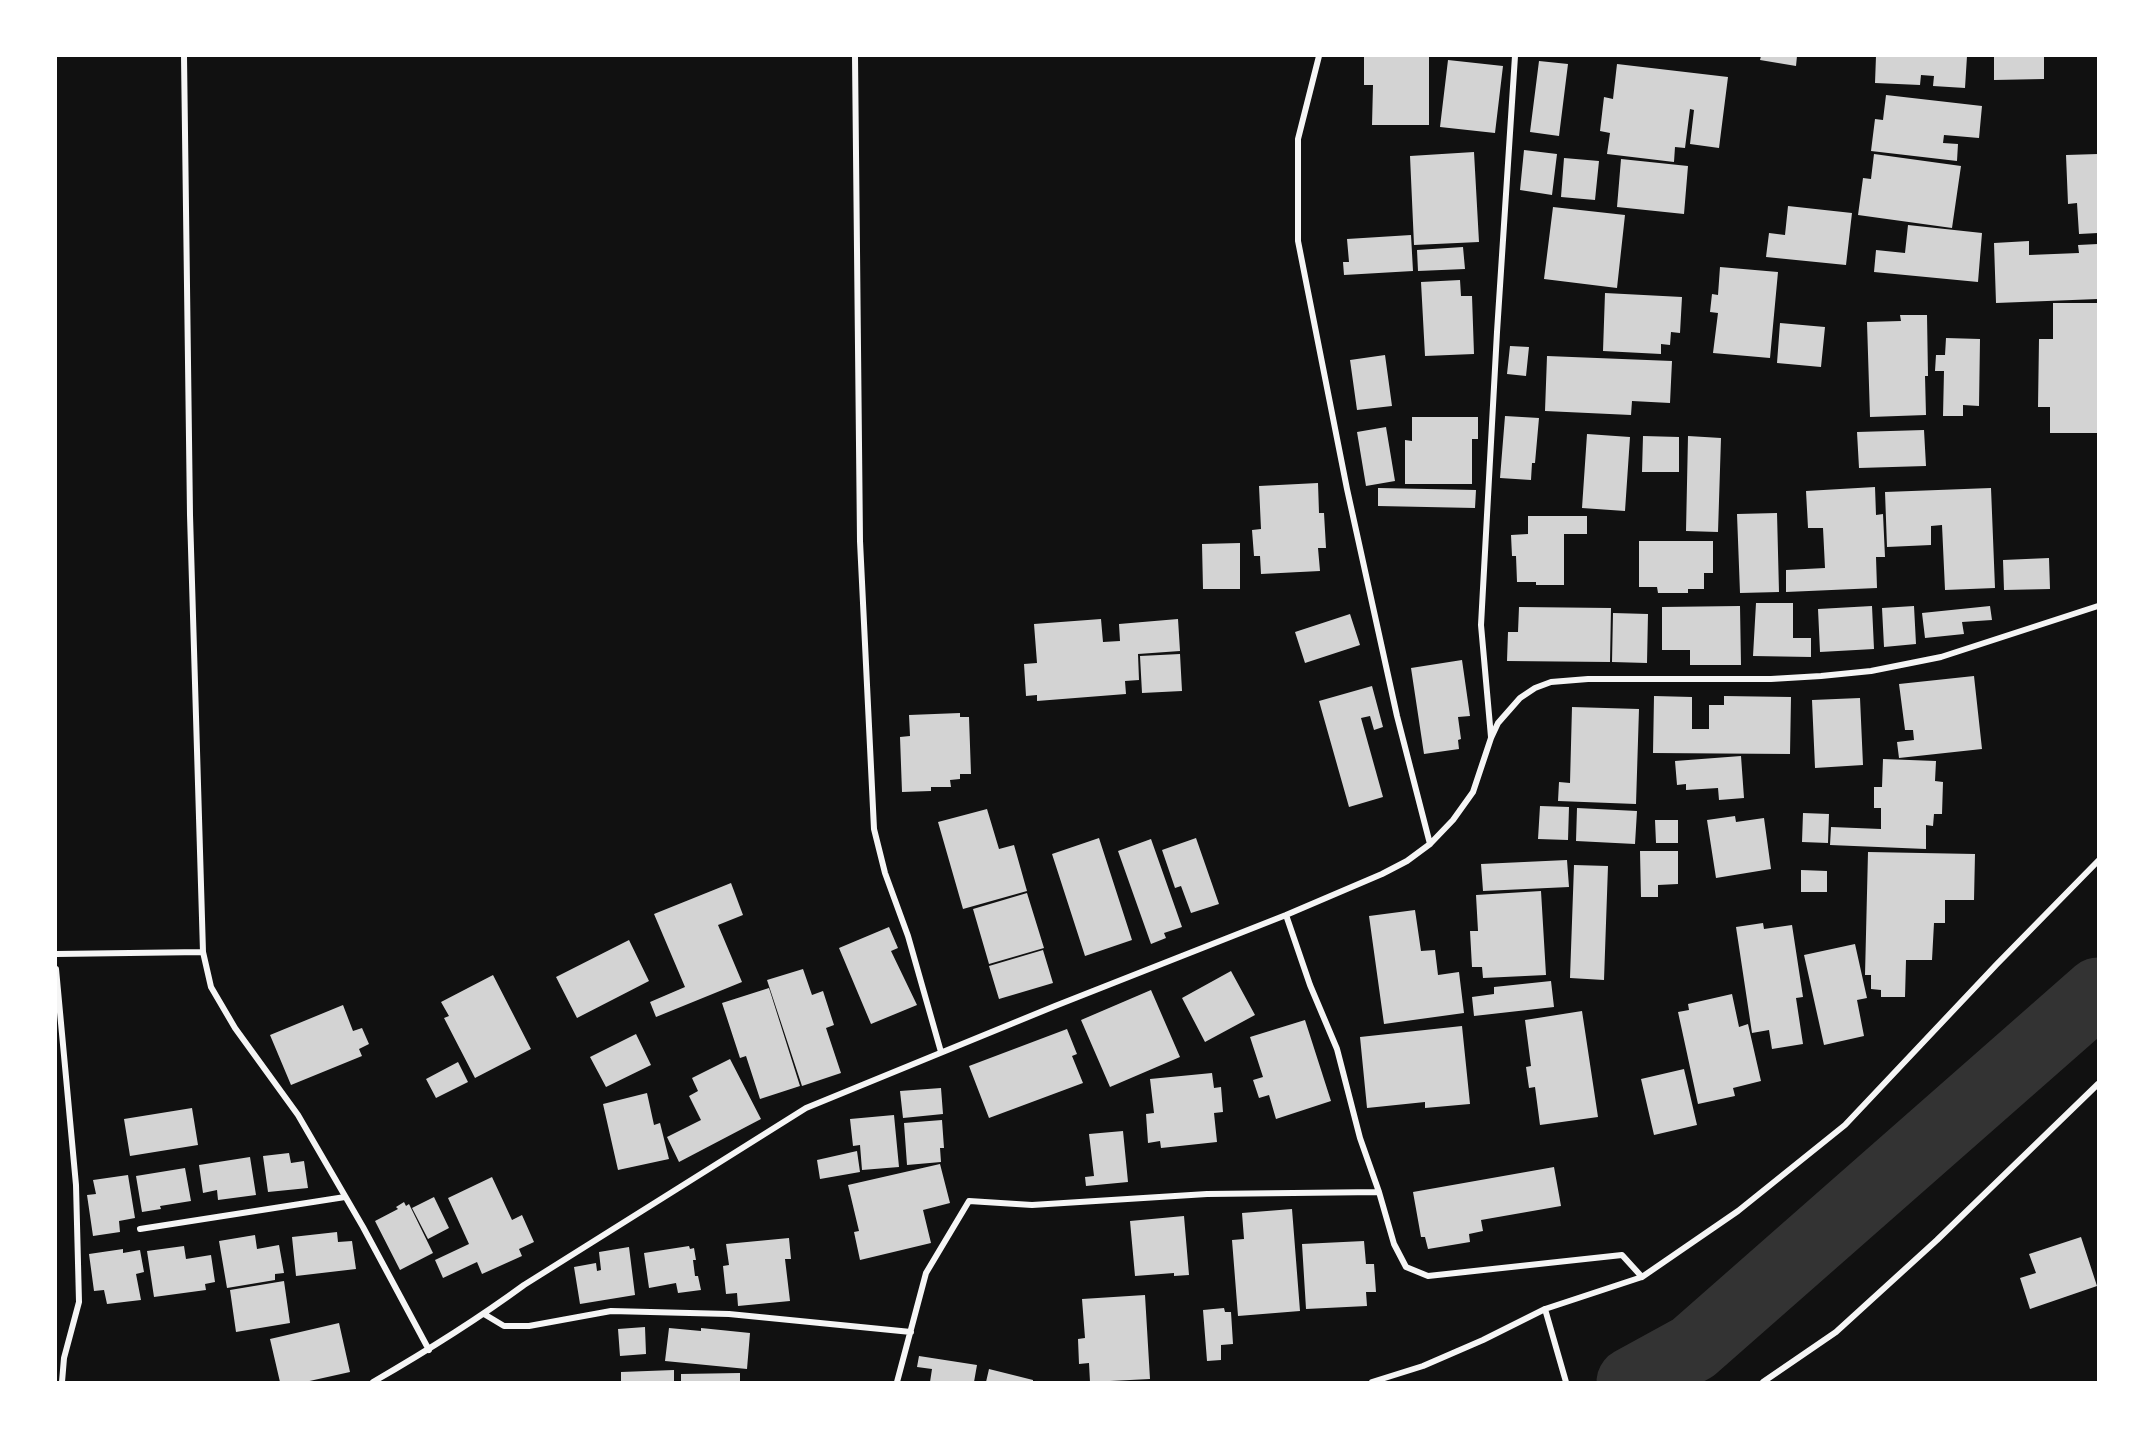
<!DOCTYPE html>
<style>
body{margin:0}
#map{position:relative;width:2154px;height:1438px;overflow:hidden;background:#111;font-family:"Sofia Sans Condensed",sans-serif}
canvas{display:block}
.frame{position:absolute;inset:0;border:57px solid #fff;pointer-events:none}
</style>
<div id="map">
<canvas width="2154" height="1438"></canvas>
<div class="frame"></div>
</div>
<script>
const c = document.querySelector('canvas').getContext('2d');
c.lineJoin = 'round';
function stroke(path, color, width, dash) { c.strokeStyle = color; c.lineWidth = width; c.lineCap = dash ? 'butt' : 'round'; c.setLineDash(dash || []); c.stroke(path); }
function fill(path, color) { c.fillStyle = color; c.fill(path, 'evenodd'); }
stroke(new Path2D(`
 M1631 1382 1693 1348 2098 992`), '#333', 69);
fill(new Path2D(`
 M1364 56H1429V125H1372L1373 85H1364Z
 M1761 56H1797L1796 66 1760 60Z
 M1876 56H1967L1965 88 1933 86 1934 76 1921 75 1920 85 1875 83Z
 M1994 56H2044V79L1994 80Z
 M1448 60 1503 66 1495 133 1440 127Z
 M1539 61 1568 64 1559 136 1530 132Z
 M1617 64 1728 77 1719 148 1690 144 1694 110 1690 109 1685 148 1675 147 1674 162 1607 154 1610 133 1600 131 1604 97 1613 99Z
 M1886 95 1982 106 1979 138 1944 135 1943 143 1958 144 1957 161 1871 151 1875 119 1883 120Z
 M1524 150 1557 154 1552 195 1520 190Z
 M1474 152 1479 242 1414 245 1410 156Z
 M1874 154 1961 166 1952 228 1858 215 1863 178 1871 179Z
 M2098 154V233L2079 234 2077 203 2068 204 2066 155Z
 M1564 158 1599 161 1595 200 1561 197Z
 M1621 159 1688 166 1684 214 1617 207Z
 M1788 206 1852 213 1846 265 1766 257 1769 233 1785 235Z
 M1553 207 1625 215 1617 288 1544 279Z
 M1908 225 1982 233 1978 282 1874 272 1876 250 1905 253Z
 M1411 235 1413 271 1344 275 1343 262H1349L1347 239Z
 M2029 241V255L2079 253 2078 245 2098 244V299L1996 303 1994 243Z
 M1463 247 1465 269 1418 271 1417 250Z
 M1720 267 1778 272 1770 358 1713 353 1718 313 1710 312 1712 294 1718 295Z
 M1460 280 1461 296H1472L1474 354 1425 356 1421 282Z
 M1605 293 1682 297 1680 333 1671 332 1670 345 1661 344V354L1603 351Z
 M2053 303H2098V433H2050V407H2038L2039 339H2053Z
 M1900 315H1927L1928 376H1925L1926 415 1870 417 1867 322 1901 321Z
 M1780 323 1825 327 1821 367 1777 363Z
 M1946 338 1980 339 1979 406 1963 405V416H1943L1944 371H1935L1936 355H1945Z
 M1510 346 1529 347 1526 376 1507 374Z
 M1385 355 1392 406 1357 410 1350 360Z
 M1547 356 1672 361 1670 403 1632 401 1631 415 1545 411Z
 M1505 416 1539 418 1535 463H1532L1531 480 1500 478Z
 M1412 417H1478V439H1472V484H1405V440L1412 441Z
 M1386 427 1395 481 1366 486 1357 432Z
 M1924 430 1926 466 1859 468 1857 432Z
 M1587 434 1630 437 1625 511 1582 508Z
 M1643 436 1679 437V472H1642Z
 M1688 436 1721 438 1718 532 1686 531Z
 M1318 483 1319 513H1324L1326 548H1318L1320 571 1261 574 1260 556H1254L1252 530 1261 529 1259 486Z
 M1875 487 1876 515 1883 514 1885 557H1876L1877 588 1786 592V570L1825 568 1823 528H1808L1806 491Z
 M1378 488 1476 490 1475 508 1378 506Z
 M1991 488 1995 588 1945 590 1942 525 1931 526V545L1887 547 1885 492Z
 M1777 513 1779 592 1740 593 1737 514Z
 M1528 516H1587V534H1564V585H1536V582H1517L1516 556H1512L1511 535 1528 534Z
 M1639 541H1713V573H1704V589H1688V593H1658L1657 587H1639Z
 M1240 543V589H1203L1202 544Z
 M2049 558 2050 589 2004 590 2003 560Z
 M1756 603H1793V638H1811V657L1753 656Z
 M1740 606 1741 665H1690V650H1662V607Z
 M1872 606 1874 649 1820 652 1818 609Z
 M1914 606 1916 644 1884 647 1882 608Z
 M1990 606 1992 620 1962 622 1964 634 1925 638 1922 613Z
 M1519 607 1611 608 1610 662 1507 661 1508 632H1518Z
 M1613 613 1648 614 1647 663 1612 662Z
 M1350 614 1360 645 1305 663 1295 632Z
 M1101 619 1103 642 1120 641 1119 624 1178 619 1180 651 1138 654 1139 680 1125 681 1126 694 1037 701V695L1026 696 1024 664 1037 663 1034 624Z
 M1180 654 1182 691 1142 693 1140 656Z
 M1462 660 1470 716 1458 717 1461 739 1458 740 1459 749 1424 754 1411 668Z
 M1974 676 1982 749 1899 758 1897 742 1914 740 1913 730H1905L1899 684Z
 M1372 686 1383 727 1374 730 1370 716 1361 718 1383 797 1349 807 1319 701Z
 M1654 696 1692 697V729H1709V705H1724V696L1791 697 1790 754 1653 753Z
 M1860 698 1863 765 1815 768 1812 700Z
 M1572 707 1639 709 1636 804 1558 801 1559 782 1570 783Z
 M960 713V717H969L971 774H960V779L950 780 951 787H931V791L902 792 900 737 910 736 909 715Z
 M1741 756 1744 798 1719 800 1718 788 1686 790V784L1677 785 1675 761Z
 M1883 759 1936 761 1935 781 1943 782 1942 814H1934L1933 826 1926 825V849L1830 845 1831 827 1881 829V808H1874V787H1882Z
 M1540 806 1569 807 1568 840 1538 839Z
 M1577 808 1637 811 1635 844 1576 841Z
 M987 809 999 849 1014 845 1027 891 963 909 938 822Z
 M1803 813 1829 814 1828 843 1802 842Z
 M1735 816 1736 822 1764 818 1771 869 1716 878 1707 820Z
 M1655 820H1678V843H1656Z
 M1099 838 1132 940 1085 956 1052 854Z
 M1196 838 1219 904 1191 913 1181 886 1175 888 1162 850Z
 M1151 839 1182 927 1164 933 1166 938 1151 944 1118 851Z
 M1640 851H1678V884L1658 885V897H1641Z
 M1868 852 1975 854 1974 900H1945V923H1934L1932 960H1906L1905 997H1881V990L1871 989V975H1865Z
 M1567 860 1569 887 1483 891 1481 864Z
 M1574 865 1608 866 1604 980 1570 978Z
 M1801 870 1827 871V892H1801Z
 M731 883 743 915 718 925 742 982 656 1017 650 1002 685 987 654 914Z
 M1541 891 1546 975 1483 978 1482 967H1472L1470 931H1478L1476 895Z
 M1027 893 1044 948 989 964 973 909Z
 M1415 910 1421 951 1435 950 1438 975 1459 972 1464 1013 1384 1024 1369 916Z
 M1763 923 1764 929 1792 925 1803 997 1796 998 1803 1044 1772 1049 1769 1030 1752 1033 1736 927Z
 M889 927 898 948 891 951 917 1005 871 1024 839 948Z
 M629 940 649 981 577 1018 556 977Z
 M1855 944 1867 998 1857 1000 1864 1036 1824 1045 1804 955Z
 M1043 950 1053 983 999 999 989 966Z
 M803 969 812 995 823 991 834 1025 826 1028 841 1073 802 1086 767 980Z
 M1231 971 1255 1015 1205 1042 1182 998Z
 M493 975 531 1049 475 1078 444 1018 449 1016 441 1002Z
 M1551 981 1554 1007 1474 1016 1472 997 1494 994V987Z
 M769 988 800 1086 760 1099 746 1056 740 1058 722 1003Z
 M1151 990 1180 1057 1110 1087 1081 1020Z
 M1732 994 1739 1027 1748 1024 1761 1081 1733 1088 1735 1096 1698 1104 1678 1012 1689 1010 1688 1004Z
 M343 1005 353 1031 362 1028 369 1044 359 1049 362 1056 291 1085 270 1035Z
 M1582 1011 1598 1117 1540 1125 1535 1087 1529 1088 1526 1067 1531 1066 1525 1020Z
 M1305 1020 1331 1101 1276 1119 1269 1095 1259 1098 1253 1080 1263 1077 1250 1037Z
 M1462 1026 1470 1104 1425 1108V1102L1367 1108 1360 1037Z
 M1067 1029 1077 1054 1072 1056 1083 1083 989 1118 969 1066Z
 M636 1034 651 1065 606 1087 590 1057Z
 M730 1059 761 1119 679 1162 667 1137 701 1120 689 1096 698 1091 692 1078Z
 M458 1062 468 1082 436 1098 426 1079Z
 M1684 1069 1697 1125 1654 1135 1641 1079Z
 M1212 1073 1214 1088 1221 1087 1223 1112 1214 1113 1217 1142 1161 1148 1160 1141 1148 1143 1146 1114 1154 1113 1150 1079Z
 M941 1088 943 1114 903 1118 900 1091Z
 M647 1093 654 1125 660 1123 669 1159 618 1170 603 1104Z
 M192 1108 198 1145 130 1156 124 1119Z
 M894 1115 899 1167 862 1170 860 1145 853 1146 850 1119Z
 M942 1120 944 1148H940L941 1162 907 1165 904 1123Z
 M1123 1131 1128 1182 1086 1186 1085 1177 1094 1176 1089 1134Z
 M857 1151 860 1172 820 1179 817 1160Z
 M289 1153 291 1163 304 1161 308 1188 268 1192 263 1156Z
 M250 1157 256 1195 218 1200 217 1190 203 1193 199 1165Z
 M940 1164 950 1203 923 1210 931 1243 860 1260 854 1232 859 1231 848 1185Z
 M1554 1167 1561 1206 1481 1220 1483 1231 1469 1234 1470 1242 1428 1249 1425 1237H1421L1413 1192Z
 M185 1168 191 1201 160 1206 161 1209 142 1212 136 1176Z
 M128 1175 135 1218 119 1221 120 1232 93 1236 87 1195 96 1194 93 1180Z
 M492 1177 512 1220 522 1215 534 1242 519 1249 522 1256 482 1274 477 1262 443 1278 435 1260 469 1244 448 1198Z
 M434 1197 449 1228 428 1239 412 1208Z
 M404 1202 406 1206 409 1204 433 1253 400 1270 375 1221 398 1209 396 1207Z
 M1292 1209 1300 1311 1238 1316 1232 1240 1244 1239 1242 1213Z
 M1184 1216 1189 1275 1174 1276V1273L1135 1276 1130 1221Z
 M337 1232 338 1242 352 1241 356 1269 296 1276 292 1237Z
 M255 1235 257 1249 279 1245 284 1273 275 1274V1280L227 1288 219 1241Z
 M2081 1237 2097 1286 2030 1309 2020 1278 2036 1273 2029 1254Z
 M789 1238 791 1259H785L790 1301 738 1306 737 1293 726 1294 723 1266 729 1265 726 1244Z
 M1364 1241 1366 1264H1374L1376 1292H1366L1367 1306 1306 1309 1302 1244Z
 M184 1246 186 1259 211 1255 215 1282 205 1284 206 1290 154 1297 147 1251Z
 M689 1246 690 1249 694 1248 696 1260H693L695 1276H698L701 1290 678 1293 676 1283 649 1288 644 1253Z
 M629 1247 635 1295 580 1304 574 1267 596 1263 597 1271 601 1270 599 1252Z
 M123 1249V1253L140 1250 144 1272 136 1274 141 1300 107 1304 104 1290 94 1291 89 1254Z
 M284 1281 290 1323 236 1332 230 1290Z
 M1145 1295 1150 1379 1090 1382 1089 1363 1079 1364 1078 1339 1085 1338 1082 1299Z
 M1224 1308 1225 1312H1231L1233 1344 1221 1345V1360L1207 1361 1203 1310Z
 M339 1323 350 1372 305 1382H280L270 1339Z
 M645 1327 646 1354 620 1356 618 1329Z
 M669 1328 701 1331V1328L750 1333 747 1369 665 1361Z
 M919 1356 977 1365 974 1382H930L932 1369 917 1367Z
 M989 1369 1033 1380V1382H986Z
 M674 1370V1382H621V1372Z
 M740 1373V1382H681V1374Z`), '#d3d3d3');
stroke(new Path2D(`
 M184 56 190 515 203 952 211 987 235 1028 298 1115 363 1227 429 1350
 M855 56 860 541 874 829 885 873 908 936 941 1052
 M1319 56 1298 139V241L1347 489 1397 716 1430 844
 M1491 737 1481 625 1497 332 1515 56
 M1286 915 1310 985 1337 1049 1360 1138 1379 1192 1394 1244 1406 1267 1428 1276 1622 1255 1642 1277
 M56 954 203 952
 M56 969 76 1185 79 1302 64 1358 62 1382
 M140 1229 345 1197
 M1545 1309 1566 1382
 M484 1314 504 1326H529L611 1311 729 1314 911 1332
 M373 1382C425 1352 475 1321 524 1285L806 1108 1055 1006 1286 915 1382 874 1407 861 1430 844 1453 820 1473 792 1491 738 1498 723 1520 698 1535 688 1551 682 1588 679H1771L1821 676 1871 671 1941 657 2098 606
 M897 1382 926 1273 969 1201 1032 1205 1207 1194 1379 1192
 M1372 1382 1423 1366 1483 1340 1545 1309 1642 1277 1738 1211 1845 1125 1997 964 2098 861
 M1763 1382 1836 1332 1937 1240 2098 1084`), '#f5f5f5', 6);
</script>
